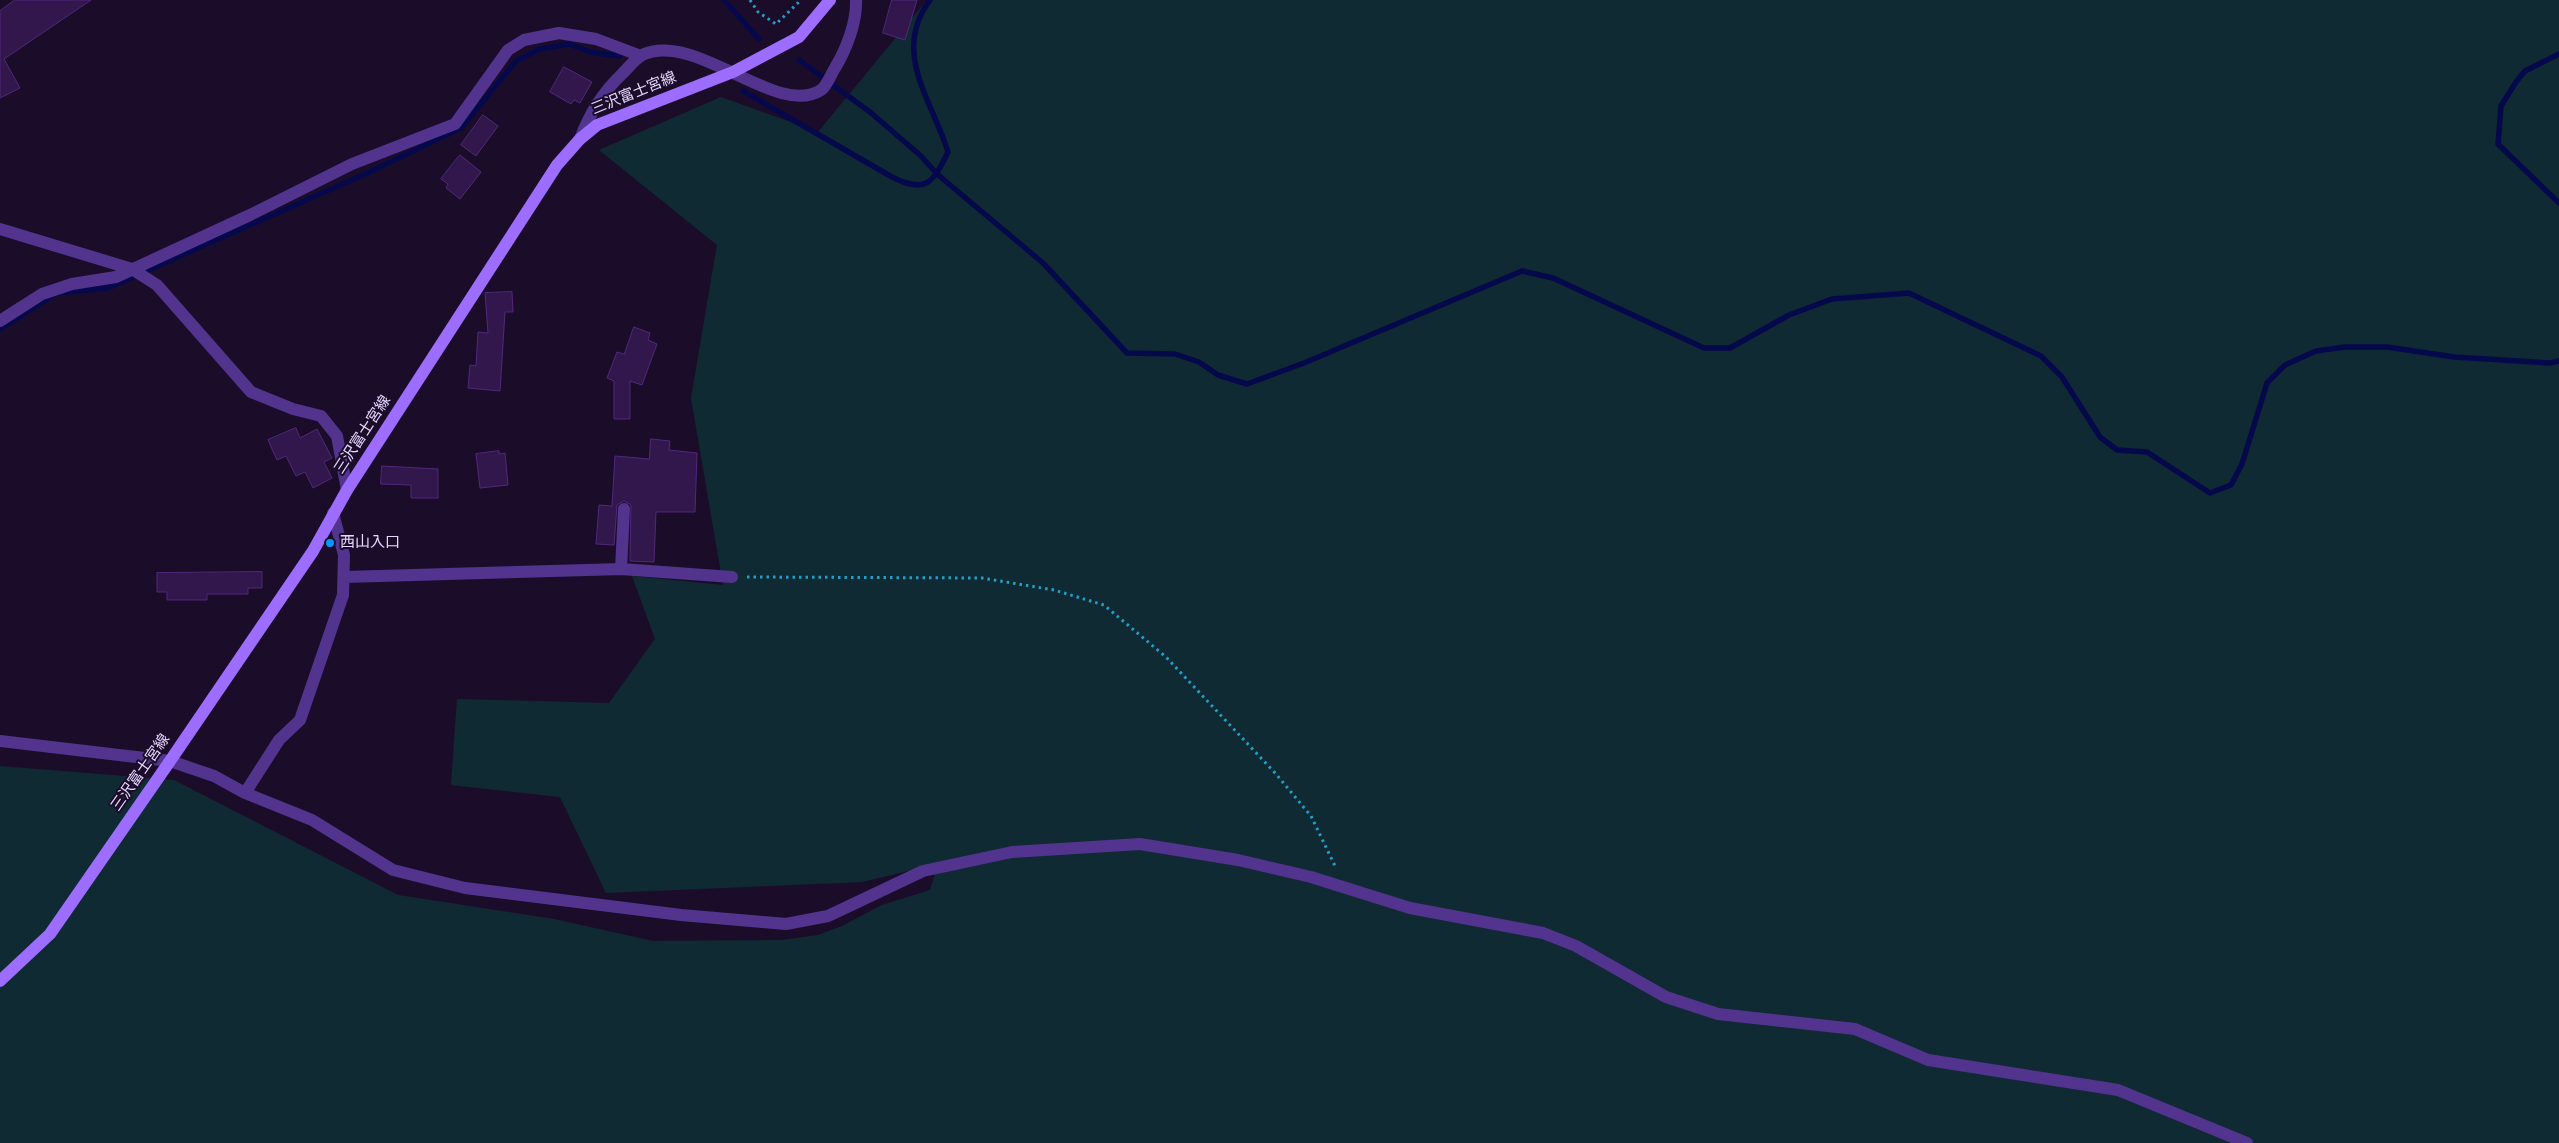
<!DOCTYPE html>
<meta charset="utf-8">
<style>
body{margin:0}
canvas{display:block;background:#1b0d2a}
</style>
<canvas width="2559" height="1143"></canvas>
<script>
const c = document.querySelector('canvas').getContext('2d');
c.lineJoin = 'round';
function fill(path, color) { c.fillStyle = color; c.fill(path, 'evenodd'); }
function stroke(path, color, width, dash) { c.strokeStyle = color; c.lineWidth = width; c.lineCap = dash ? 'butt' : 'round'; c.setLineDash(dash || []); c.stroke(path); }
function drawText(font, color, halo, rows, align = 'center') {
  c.font = font + ' Roboto,"Noto Sans JP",sans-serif'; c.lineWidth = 4; c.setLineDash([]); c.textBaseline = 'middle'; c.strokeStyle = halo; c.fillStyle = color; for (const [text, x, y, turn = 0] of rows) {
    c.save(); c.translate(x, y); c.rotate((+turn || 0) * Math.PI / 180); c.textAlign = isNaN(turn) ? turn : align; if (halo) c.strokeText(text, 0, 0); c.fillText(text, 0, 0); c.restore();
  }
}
fill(new Path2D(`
 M927 0H2559V1143H0V766L174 780 398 895 554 919 653 941 782 940 818 935 842 926 882 905 930 890 938 864 862 882 606 893 560 797 451 785 457 699 609 703 655 639 632 576 723 585 691 398 717 245 599 150 721 97 818 132Z`), '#102a34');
stroke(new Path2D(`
 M724 0 759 39
 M2559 54 2525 71 2516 82 2501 106 2498 144 2559 203
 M799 60 870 112 921 156 937 174 1043 263 1127 353 1175 354 1199 362 1218 375 1247 384 1304 363 1522 271 1553 278 1704 348H1730L1789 315 1832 299 1909 293 2041 356 2062 377 2100 437 2117 450 2147 452 2210 493 2231 485 2242 464 2267 383 2285 365 2316 351 2345 347H2387L2454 357 2550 363 2559 361
 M743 91 892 177C926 194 933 183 948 152 932 100 891 52 930 0
 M0 329 57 293 108 288 363 175 461 128 516 61 540 49 569 44 590 52 620 56`), '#05094b', 5.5);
const building = new Path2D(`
 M15 0H91L4 59 20 88 0 98V11Z
 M892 0H917L905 40 883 33Z
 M564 67 592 82 580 103 574 100 571 104 550 92Z
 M483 115 498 126 476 156 461 145Z
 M460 155 481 172 460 199 446 188 448 184 441 179Z
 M512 292 513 312H505L500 391 468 388 470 365 476 366 478 332 488 333 485 293Z
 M634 327 650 333 648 340 657 344 642 385 630 381V419H614V381L607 378 617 352 624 354Z
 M296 428 300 438 317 429 332 458 324 462 332 478 313 488 305 472 296 476 286 456 277 460 268 440Z
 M651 439 670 441 669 450 697 453 695 512H656L654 562 630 561 631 505 624 501 617 505 614 545 596 544 599 505 612 506 615 456 649 459Z
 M499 451V454L505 453 508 485 480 488 476 454Z
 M382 466 438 469V498H411V485L381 484Z
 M262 572V588H248V594H207V600H167V592H157V573Z`);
fill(building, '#32174d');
stroke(building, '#51277b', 1);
stroke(new Path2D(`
 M750 0 758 12 776 24 801 0
 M747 577 982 578 1054 590 1104 605 1166 657 1276 774 1311 816 1336 868`), '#229fc7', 3, [2.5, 4]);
stroke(new Path2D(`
 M580 139C590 113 602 93 623 73 628 68 635 59 642 55 696 30 777 119 821 90 827 86 831 74 835 68 846 50 857 22 856 0
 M0 229 132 269 157 285 251 392 293 409 321 416 337 436 347 490
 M0 321 42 294 72 284 116 277 250 215 352 164 455 124 508 50 524 40 559 33 596 39 641 56
 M621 569 624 509
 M344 577 621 569 732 577
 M0 741 170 761 214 776 245 793 312 820 393 870 465 888 681 915 786 924 828 916 923 871 1012 852 1140 844 1238 860 1311 877 1410 908 1543 933 1576 946 1666 997 1718 1014 1855 1029 1928 1060 2118 1090 2247 1143
 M245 793 279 740 300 720 343 595 344 555 333 513`), '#52338e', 12);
stroke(new Path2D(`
 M0 981 50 934 170 761 313 551 347 490 557 165 580 139 597 125 733 72 799 37 830 0`), '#9d6dff', 12);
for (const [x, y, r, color] of [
 [330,543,5,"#0299ff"]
]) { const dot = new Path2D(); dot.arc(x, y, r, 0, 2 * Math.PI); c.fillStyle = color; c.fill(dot); stroke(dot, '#1b0d2a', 2); }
drawText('15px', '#e7d6ff', '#1b0d2a', [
 ["三沢富士宮線",634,94,-22],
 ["三沢富士宮線",363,435,-57],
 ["三沢富士宮線",141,773,-55]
]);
drawText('15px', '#e7d6ff', '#1b0d2a', [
 ["西山入口",340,543]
], 'left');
</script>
